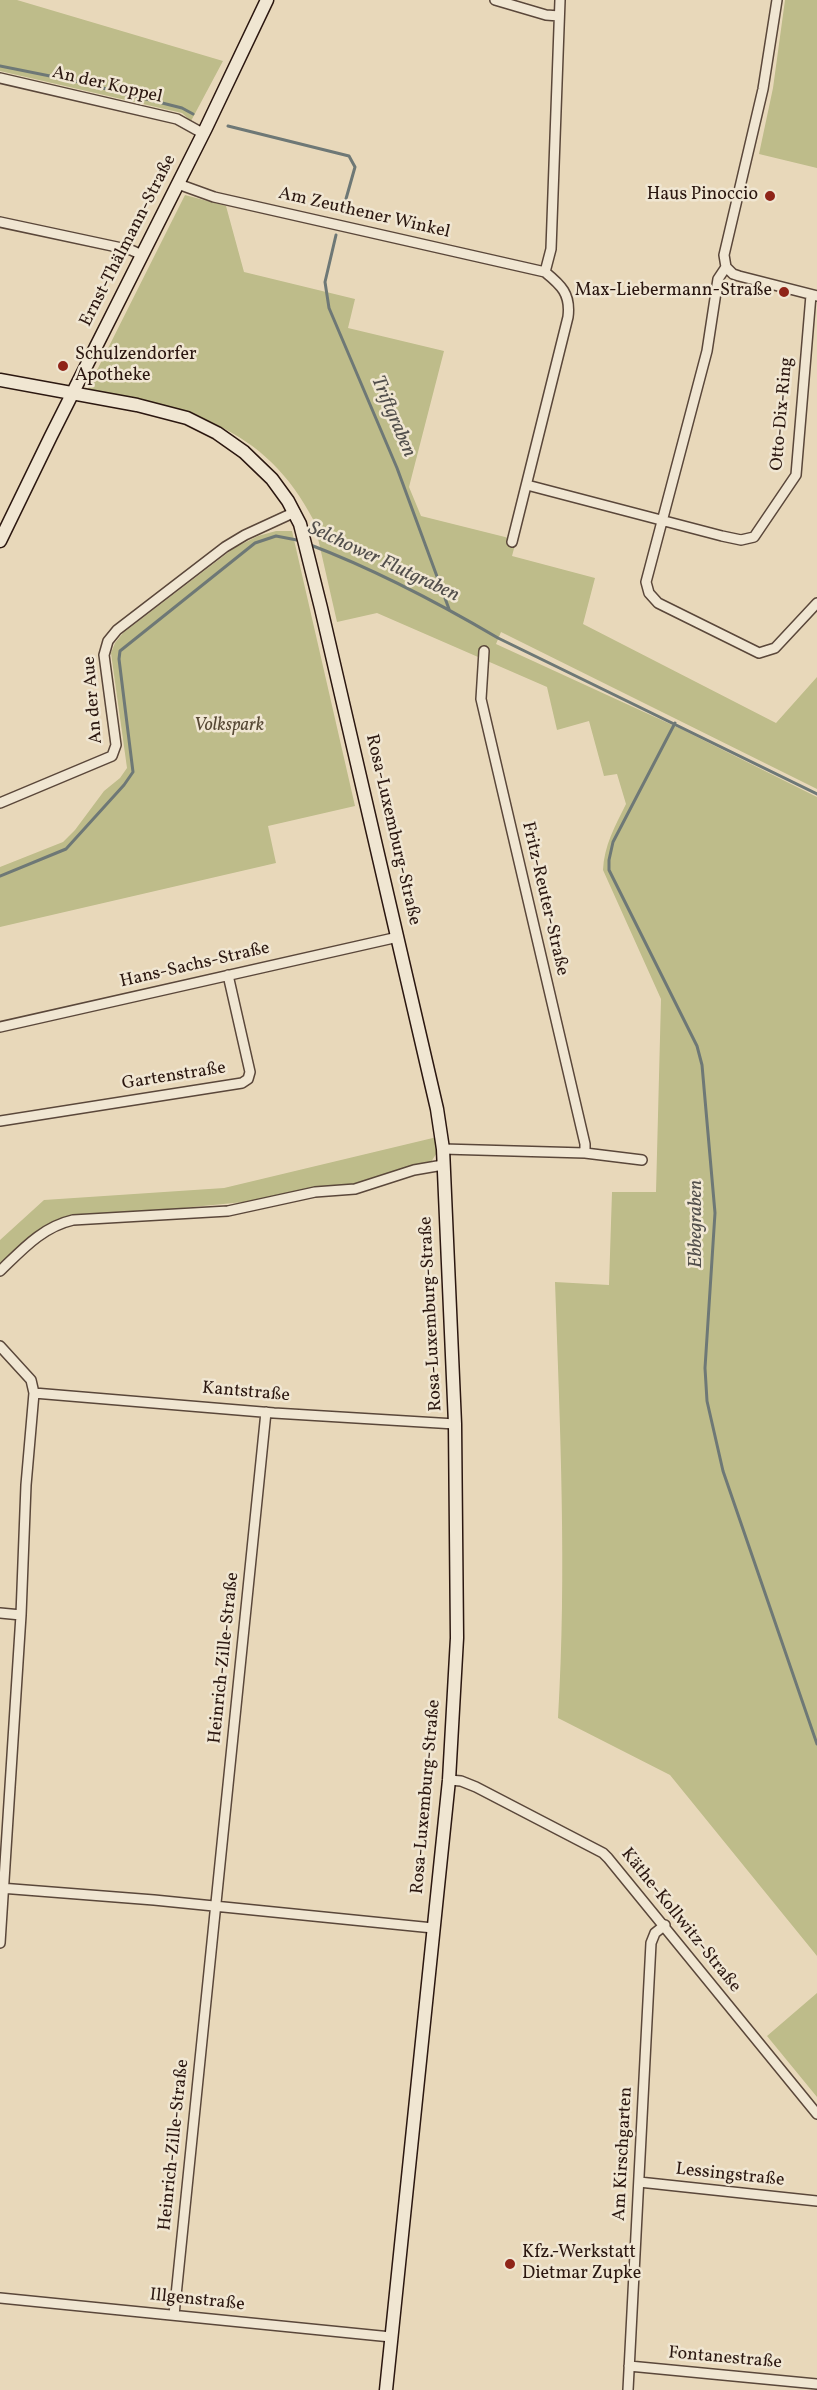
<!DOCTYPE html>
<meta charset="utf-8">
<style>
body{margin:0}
canvas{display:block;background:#e8d8ba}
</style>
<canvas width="817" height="2390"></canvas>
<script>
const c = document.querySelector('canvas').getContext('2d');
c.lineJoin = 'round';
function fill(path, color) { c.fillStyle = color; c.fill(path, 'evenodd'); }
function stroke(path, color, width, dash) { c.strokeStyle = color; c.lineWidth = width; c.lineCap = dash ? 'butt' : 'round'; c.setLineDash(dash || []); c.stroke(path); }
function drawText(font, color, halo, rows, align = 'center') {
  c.font = font + ' Vollkorn,serif'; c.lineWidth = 5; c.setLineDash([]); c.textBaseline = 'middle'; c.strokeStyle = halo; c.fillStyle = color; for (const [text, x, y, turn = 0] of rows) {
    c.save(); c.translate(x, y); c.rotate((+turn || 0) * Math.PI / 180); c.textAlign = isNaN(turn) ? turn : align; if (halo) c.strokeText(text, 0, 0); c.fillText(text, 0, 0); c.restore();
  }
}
fill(new Path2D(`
 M0 0H17L223 61 191 121 182 113 0 71Z
 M785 0H817V168L759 154 773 88Z
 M185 195 226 206 244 272 355 299 348 328 444 351 409 487 421 516 505 537 516 541 512 556 595 578 583 624 776 723 817 677V789L501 632 496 644 681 729 817 797V1956L670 1775 558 1718C567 1572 560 1428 555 1282L609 1285 612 1192H656L661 999 603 870C604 846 615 826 626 804L617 774 604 776 589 721 557 730 547 687 377 613 337 622 314 521C265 425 184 406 86 392Z
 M276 531H292L355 806 268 826 276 863 0 927V867L63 842 75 830 104 791 120 778 127 768 111 653 115 643 123 633 234 548 258 536Z
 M437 1137 438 1151 431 1162 366 1183 312 1189 254 1201 59 1220 50 1224 0 1266V1240L44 1200 224 1188Z
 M817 1993V2097L767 2036Z`), '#bebc8a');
stroke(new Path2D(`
 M0 66 75 81 182 108 193 114
 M228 126 349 156 355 167 342 213
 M336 235 325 282 329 308 397 468 449 609
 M308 544C374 569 437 602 498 638L817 794
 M675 723 613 842 609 860V870L697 1046 702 1065 715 1213 705 1368 707 1401 723 1471 817 1744
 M0 876 66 849 124 785 133 772 119 659 120 651 255 543 276 536 302 541`), '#6e7876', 3);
const street = new Path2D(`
 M495 0 546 15 559 16
 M777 0 763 89 724 255 726 267 718 279 707 351 646 582 649 593 658 603 759 653 775 648 817 603
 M0 78 177 119 204 134
 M178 184 214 197 545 272C561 285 571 294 568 317L512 542
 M0 222 131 250 142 255
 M726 267 733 274 739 276 817 296
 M545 272 551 249 560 0
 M527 485 722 536 741 540 754 537 796 475 811 295
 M484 651 481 699 585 1144V1153
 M0 803 112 756 116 745 104 655 108 641 117 630 225 547 245 535 295 512
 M0 1027 398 937
 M0 1121 242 1083 248 1079 250 1072 228 975
 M443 1149 585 1153 642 1160
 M0 1271C22 1250 42 1227 73 1220L228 1211 315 1192 355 1189 414 1170 443 1165
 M0 1346 31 1380 34 1393 26 1485 21 1615 0 1943
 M34 1393 274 1413 455 1424
 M0 1613 21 1615
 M449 1780 461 1781 476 1787 603 1853 608 1858 817 2114
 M0 1888 154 1900 433 1928
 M639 2182 817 2201
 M0 2298 391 2337
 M174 2315 266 1412
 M629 2366 817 2384
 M628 2390 651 1943 655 1933 665 1925`);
const secondary = new Path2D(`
 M0 380 137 405 187 418 217 433 244 452 272 479 288 501 300 524 321 608 437 1109 443 1149 455 1424 457 1638 449 1780 386 2390
 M0 541 51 436 206 128 267 0`);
stroke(street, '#5a473a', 12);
stroke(secondary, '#2b1710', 15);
stroke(street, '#f0e6d2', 9);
stroke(secondary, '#f0e6d2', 12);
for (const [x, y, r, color] of [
 [770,196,6,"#8f2418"],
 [784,292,6,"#8f2418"],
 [63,366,6,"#8f2418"],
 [510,2264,6,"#8f2418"]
]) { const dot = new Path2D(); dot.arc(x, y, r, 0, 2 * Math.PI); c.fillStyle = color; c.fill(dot); stroke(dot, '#f0e6d2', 2); }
drawText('18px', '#2b1710', '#f0e6d2', [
 ["An der Koppel",107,86,13],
 ["Am Zeuthener Winkel",364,214,13],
 ["Ernst-Thälmann-Straße",129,241,-63],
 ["Otto-Dix-Ring",783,414,-85],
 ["An der Aue",94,700,-95],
 ["Rosa-Luxemburg-Straße",392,830,77],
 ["Fritz-Reuter-Straße",544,899,77],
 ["Hans-Sachs-Straße",195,966,-13],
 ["Gartenstraße",174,1077,-9],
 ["Rosa-Luxemburg-Straße",432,1314,-93],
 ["Kantstraße",246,1393,5],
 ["Heinrich-Zille-Straße",225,1658,-84],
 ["Rosa-Luxemburg-Straße",427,1797,-85],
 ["Käthe-Kollwitz-Straße",680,1921,51],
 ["Heinrich-Zille-Straße",175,2145,-84],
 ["Am Kirschgarten",624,2154,-87],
 ["Lessingstraße",730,2176,6],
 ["Illgenstraße",197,2301,6],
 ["Fontanestraße",725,2359,5]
]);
drawText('18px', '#2b1710', '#f0e6d2', [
 ["Haus Pinoccio",758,196],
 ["Max-Liebermann-Straße",772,292],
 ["Schulzendorfer",75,356,"left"],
 ["Apotheke",75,377,"left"],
 ["Kfz.-Werkstatt",522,2254,"left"],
 ["Dietmar Zupke",522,2275,"left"]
], 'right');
drawText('italic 18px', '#574935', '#f0e6d2', [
 ["Volkspark",229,727]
]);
drawText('italic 20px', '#524f4c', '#f0e6d2', [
 ["Triftgraben",392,417,67],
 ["Selchower Flutgraben",383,563,25],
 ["Ebbegraben",697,1224,-90]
]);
</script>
